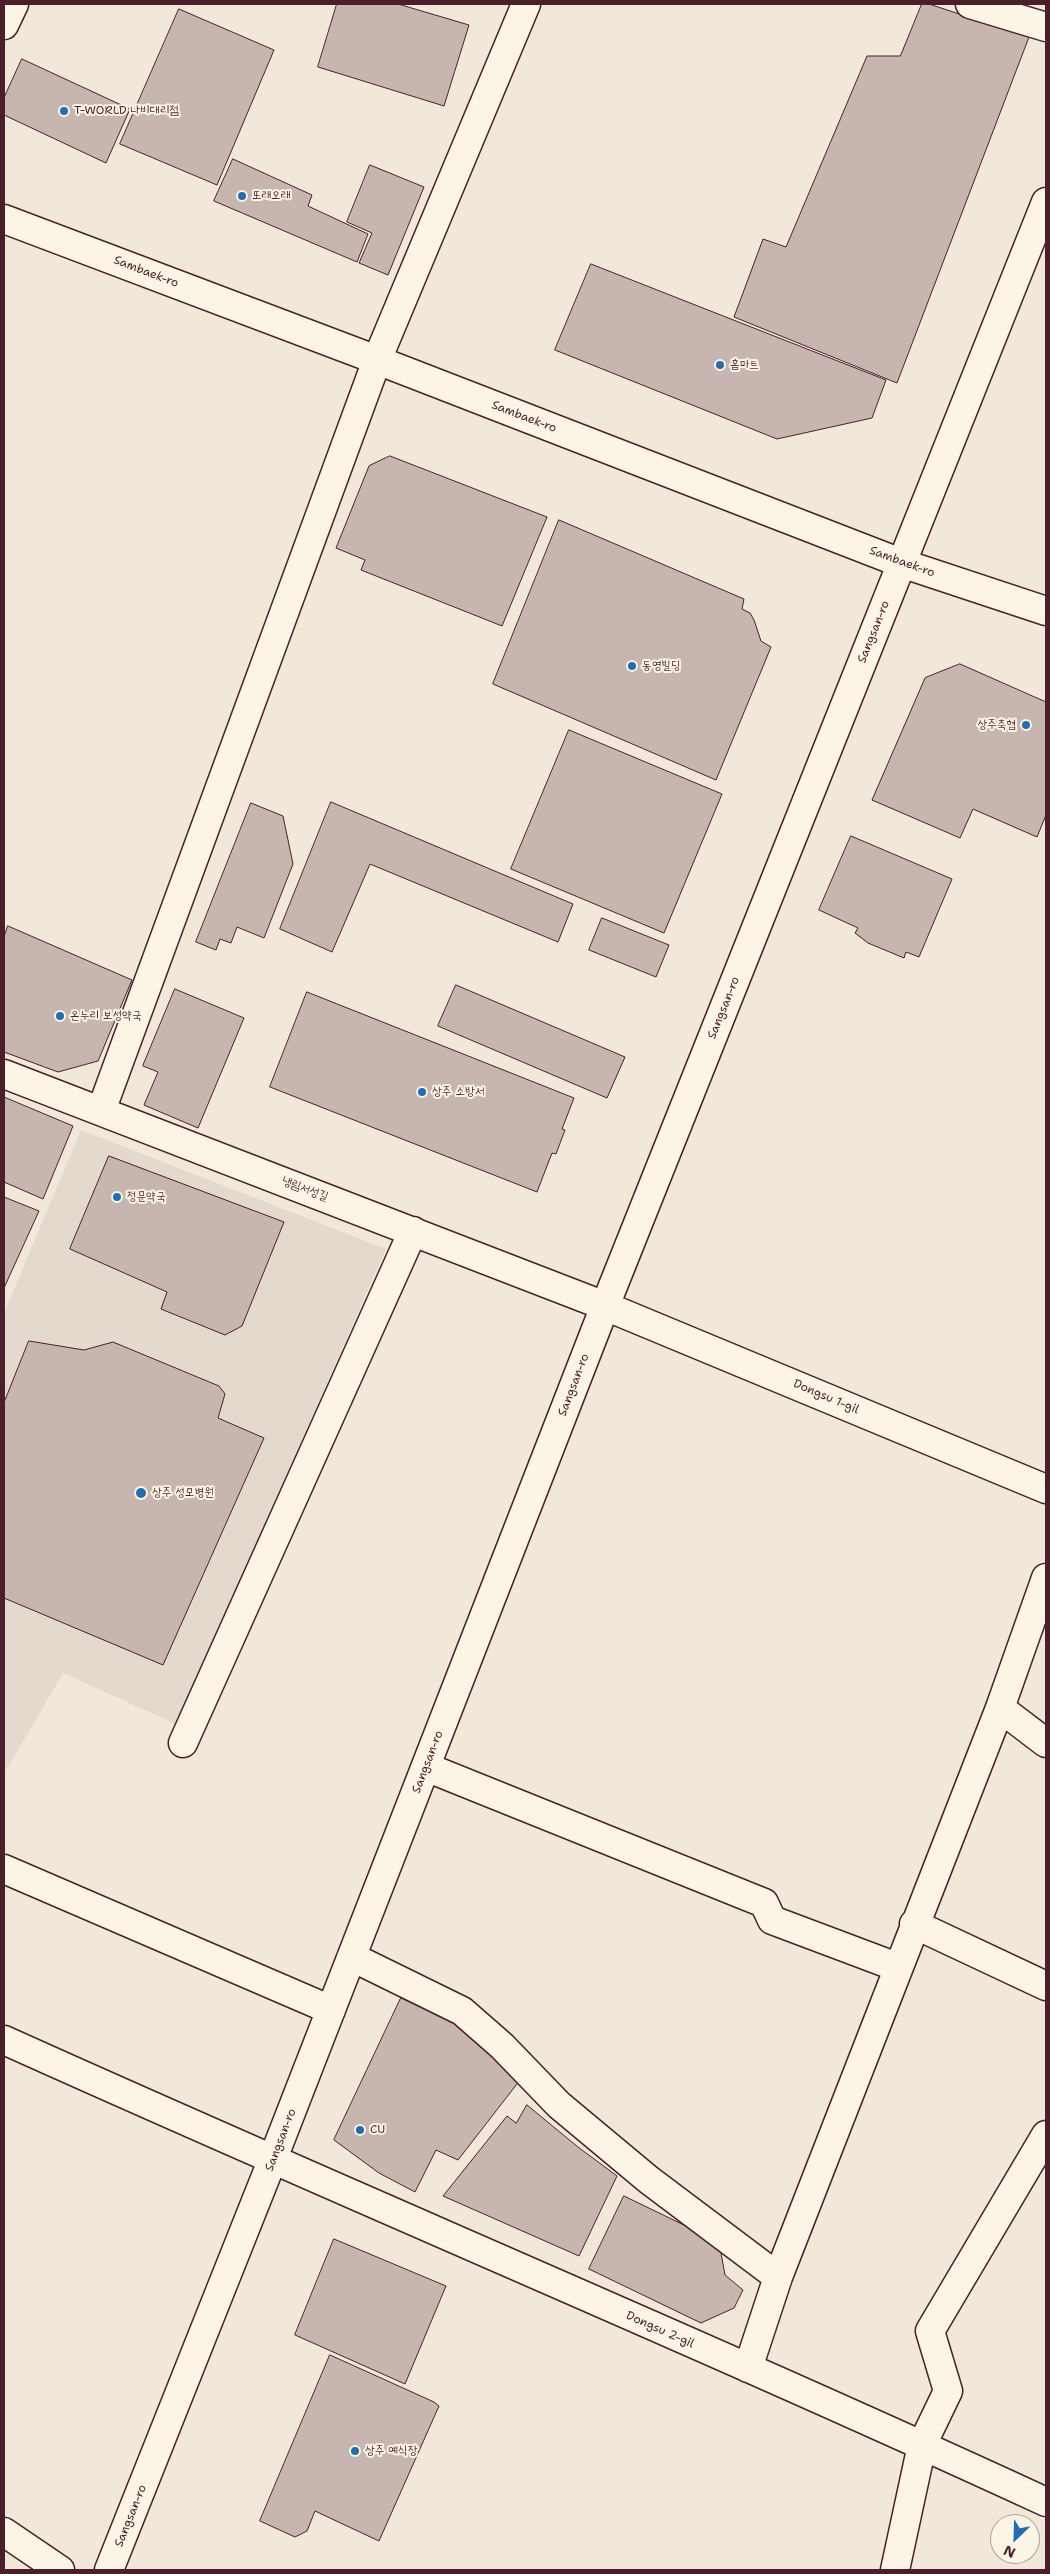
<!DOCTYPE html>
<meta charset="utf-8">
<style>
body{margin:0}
#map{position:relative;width:1050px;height:2574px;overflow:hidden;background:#f1e8da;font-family:"Shantell Sans",sans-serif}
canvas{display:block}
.frame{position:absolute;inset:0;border:5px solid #4a1f2b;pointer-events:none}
.north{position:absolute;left:990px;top:2514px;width:50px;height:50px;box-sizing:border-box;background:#fcf5e5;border:1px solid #b59f9b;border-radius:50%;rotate:204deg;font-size:14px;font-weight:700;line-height:20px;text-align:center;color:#4a1f2b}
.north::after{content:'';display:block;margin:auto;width:18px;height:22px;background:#1f6fb2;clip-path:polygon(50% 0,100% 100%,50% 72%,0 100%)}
</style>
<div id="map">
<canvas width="1050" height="2574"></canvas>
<div class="frame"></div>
<div class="north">N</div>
</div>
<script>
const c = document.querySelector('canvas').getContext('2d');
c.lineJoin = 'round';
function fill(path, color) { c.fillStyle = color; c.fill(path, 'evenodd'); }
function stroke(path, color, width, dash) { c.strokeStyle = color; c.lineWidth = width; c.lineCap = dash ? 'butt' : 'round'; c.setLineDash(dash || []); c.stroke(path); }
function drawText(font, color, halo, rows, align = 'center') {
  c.font = font + ' "Shantell Sans","Poor Story",sans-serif'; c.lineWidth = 4; c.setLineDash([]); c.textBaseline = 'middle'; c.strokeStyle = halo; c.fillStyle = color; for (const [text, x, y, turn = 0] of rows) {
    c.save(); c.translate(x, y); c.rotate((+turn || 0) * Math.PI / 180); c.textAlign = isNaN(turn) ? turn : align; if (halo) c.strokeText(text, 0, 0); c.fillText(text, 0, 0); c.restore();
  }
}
fill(new Path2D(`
 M81 1130 386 1249 176 1724 63 1673 7 1769 4 1768V1313Z`), '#e4d9cd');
const building = new Path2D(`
 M337 4H398L469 25 444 106 318 67Z
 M922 4H929L1029 37 897 383 734 317 763 239 786 247 867 56H900Z
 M179 9 274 50 217 185 120 144Z
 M22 59 130 109 106 163 4 115V98Z
 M233 159 312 195 308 206 368 234 357 262 214 201Z
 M370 165 424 187 388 275 359 263 372 233 347 222Z
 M591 264 886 380 872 418 777 439 555 350Z
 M390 456 547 517 502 626 361 570 365 560 336 548 369 466Z
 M559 520 744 599 742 609 750 613 754 620 761 641 771 647 716 780 493 684Z
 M960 664 1046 702V815L1037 837 973 809 960 838 872 800 925 678Z
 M569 730 722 794 664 933 511 869Z
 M331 802 573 904 558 942 370 864 332 952 280 929Z
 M251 803 283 816 293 864 264 938 237 927 231 943 220 939 216 950 196 942Z
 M851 836 952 879 919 957 906 952 904 958 868 943 855 933 858 928 819 910Z
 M602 918 669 945 656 977 589 950Z
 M8 926 132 980 98 1061 58 1072 4 1052V937Z
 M456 985 625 1057 607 1098 438 1026Z
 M175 989 244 1018 198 1128 144 1105 158 1072 143 1066Z
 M307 992 574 1098 562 1129 565 1130 556 1154 552 1153 537 1192 270 1087Z
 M4 1097 73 1126 43 1199 4 1182Z
 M109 1156 284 1222 242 1326 225 1335 161 1309 167 1292 70 1249Z
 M4 1197 39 1211 4 1288Z
 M29 1341 84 1350 113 1342 219 1386 225 1394 218 1418 264 1438 163 1665 4 1598V1403Z
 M401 1998 474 2031 520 2080 458 2160 436 2150 415 2192 379 2173 334 2140Z
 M527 2105 578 2147 617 2176 579 2256 443 2196 507 2116 516 2123Z
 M624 2196 719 2242 725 2275 743 2290 734 2308 701 2323 589 2269Z
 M334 2239 446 2286 405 2384 295 2335Z
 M330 2355 434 2402 439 2406 379 2541 315 2511 307 2531 295 2537 260 2521Z`);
fill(building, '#c7b6af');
stroke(building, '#4a1f2b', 1);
const minor = new Path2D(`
 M970 4 1046 27
 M4 25 14 4
 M4 219 377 360 901 563 1046 611
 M4 1074 605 1306 1046 1489
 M101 1111 377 360 526 4
 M1000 1708 1046 1743
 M183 1743 413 1231
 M426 1767 764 1903 772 1920 897 1967
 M4 1869 331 2010
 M914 1924 1046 1986
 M352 1957 462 2011 502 2046 559 2105 649 2180 778 2277
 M4 2040C350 2196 701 2343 1046 2502
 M748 2368 778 2277 1000 1708 1046 1578
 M4 2532 60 2570
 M109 2570 272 2161 605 1306 1046 202
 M895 2570 922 2445 948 2391 930 2331 1046 2135`);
stroke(minor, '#4a1f2b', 31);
stroke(minor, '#fcf5e5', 28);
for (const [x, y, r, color] of [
 [64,111,5,"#1f6fb2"],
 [242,196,5,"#1f6fb2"],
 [720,365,5,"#1f6fb2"],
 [632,666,5,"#1f6fb2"],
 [1026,725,5,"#1f6fb2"],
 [60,1016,5,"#1f6fb2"],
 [422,1092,5,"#1f6fb2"],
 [117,1197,5,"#1f6fb2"],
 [141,1493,6,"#1f6fb2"],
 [360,2130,5,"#1f6fb2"],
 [355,2451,5,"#1f6fb2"]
]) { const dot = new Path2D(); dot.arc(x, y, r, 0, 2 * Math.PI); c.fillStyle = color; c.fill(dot); stroke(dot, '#fcf5e5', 2); }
drawText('12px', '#4a1f2b', '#fcf5e5', [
 ["T-WORLD 나비대리점",74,111],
 ["또래오래",252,196],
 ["홈마트",730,365],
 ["동영빌딩",642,666],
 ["상주축협",1016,725,"right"],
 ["온누리 보성약국",70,1016],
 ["상주 소방서",432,1092],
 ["정문약국",127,1197],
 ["상주 성모병원",152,1493],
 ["CU",370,2130],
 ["상주 예식장",365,2451]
], 'left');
drawText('12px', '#4a1f2b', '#fcf5e5', [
 ["Sambaek-ro",146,272,21],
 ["Sambaek-ro",524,417,21],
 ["Sambaek-ro",902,562,20],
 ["Sangsan-ro",874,632,-68],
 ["Sangsan-ro",724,1008,-68],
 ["냉림서성길",305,1189,21],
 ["Sangsan-ro",574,1385,-69],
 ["Dongsu 1-gil",826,1397,23],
 ["Sangsan-ro",428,1762,-69],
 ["Sangsan-ro",281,2140,-69],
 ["Dongsu 2-gil",660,2330,24],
 ["Sangsan-ro",131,2516,-68]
]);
</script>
